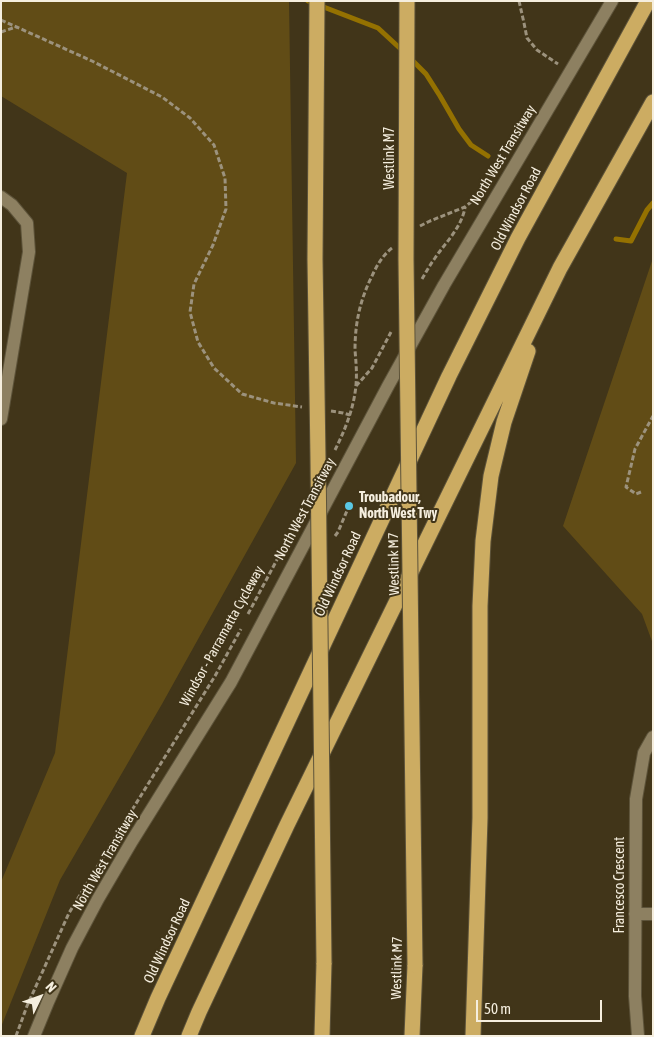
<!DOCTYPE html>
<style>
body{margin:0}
#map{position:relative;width:654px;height:1037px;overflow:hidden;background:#413519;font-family:"Asap Condensed",sans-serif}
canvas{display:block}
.frame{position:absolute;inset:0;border:2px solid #f5eede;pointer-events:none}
.north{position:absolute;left:15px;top:972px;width:50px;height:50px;-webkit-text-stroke:4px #413519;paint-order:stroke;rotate:48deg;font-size:14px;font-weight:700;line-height:20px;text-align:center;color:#f5eede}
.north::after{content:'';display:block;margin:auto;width:18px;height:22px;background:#f5eede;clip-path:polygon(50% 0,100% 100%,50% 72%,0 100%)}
.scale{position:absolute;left:476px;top:1000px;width:126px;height:22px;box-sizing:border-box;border:2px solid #f5eede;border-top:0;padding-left:6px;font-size:15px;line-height:18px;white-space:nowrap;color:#f5eede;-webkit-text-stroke:4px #413519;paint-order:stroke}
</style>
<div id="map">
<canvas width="654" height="1037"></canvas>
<div class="frame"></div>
<div class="north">N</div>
<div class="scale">50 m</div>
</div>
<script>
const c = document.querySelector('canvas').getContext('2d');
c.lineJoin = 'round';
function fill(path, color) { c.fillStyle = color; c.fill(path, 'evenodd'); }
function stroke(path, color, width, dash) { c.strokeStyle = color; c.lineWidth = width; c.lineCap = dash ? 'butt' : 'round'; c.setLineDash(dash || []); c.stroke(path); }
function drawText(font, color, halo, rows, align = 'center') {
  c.font = font + ' "Asap Condensed",sans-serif'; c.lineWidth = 4; c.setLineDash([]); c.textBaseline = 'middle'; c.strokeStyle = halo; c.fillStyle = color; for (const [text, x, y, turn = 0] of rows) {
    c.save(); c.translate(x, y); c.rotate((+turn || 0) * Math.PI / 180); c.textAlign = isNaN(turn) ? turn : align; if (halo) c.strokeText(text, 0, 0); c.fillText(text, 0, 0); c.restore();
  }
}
fill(new Path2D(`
 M1 1H289L296 463 162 704 60 880 1 1027V882L55 753 127 173 1 96Z
 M653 258V644L642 614 563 526Z`), '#614c16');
stroke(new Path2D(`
 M308 1 378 28 404 52
 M410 58 426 74 440 96 459 129 471 145 488 156
 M616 239 631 241 647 210 653 203`), '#947101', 5);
const minor = new Path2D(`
 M1 197 12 205 27 223 29 252 1 419
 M635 914H653
 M34 1036 48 1002 72 948 98 899 132 841 231 682 388 386 444 285 612 1
 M638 1036 635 996 636 799 644 753 653 737`);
const highway = new Path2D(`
 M142 1036 158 998 449 376 518 238 648 1
 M189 1036 199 1012 287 825 560 268 653 102
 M322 1036 324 963
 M412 1036 415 965
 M473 1036 480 818V606L483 541 491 476 504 422 528 351`);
stroke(minor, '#5d533a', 14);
stroke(highway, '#5d533a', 17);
stroke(new Path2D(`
 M519 1 524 23 527 38 537 50 558 64
 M1 20 92 61 162 97 190 118 214 145 225 178 226 209 213 245 194 284 190 312 198 342 214 368 242 394 274 403 302 407
 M1 32 16 27
 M420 226 430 221 465 207 476 198 482 189
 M422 279C426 272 430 265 435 258 446 242 461 228 465 208
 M356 386 372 368 391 332
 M331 411 343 413 350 415
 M335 450C345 430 354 408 356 385 357 373 356 362 355 350 355 323 360 300 372 276 377 265 383 255 392 248
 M641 492 636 494 626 487 635 449 653 416
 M335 536 338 532 349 506
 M248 614 303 511
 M132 810 215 676 241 629
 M16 1036 27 1006 69 913 116 836`), '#9c927d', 3, [5, 2.5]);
stroke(minor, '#8d8061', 12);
stroke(highway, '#ccac62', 15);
const highwayBridge = new Path2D(`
 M317 1 315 259 318 459 324 963
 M407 1 406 259 415 965`);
stroke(highwayBridge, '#5d533a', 17, []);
stroke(highwayBridge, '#ccac62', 15);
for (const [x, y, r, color] of [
 [349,506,5,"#5ac8e5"]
]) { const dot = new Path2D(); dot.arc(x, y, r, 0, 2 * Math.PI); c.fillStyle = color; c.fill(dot); stroke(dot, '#413519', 2); }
drawText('14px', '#f5eede', '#413519', [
 ["North West Transitway",503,155,-59],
 ["Westlink M7",390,158,-90],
 ["Old Windsor Road",516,209,-62],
 ["North West Transitway",305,509,-62],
 ["Westlink M7",394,564,-91],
 ["Old Windsor Road",338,574,-65],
 ["Windsor - Parramatta Cycleway",222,636,-61],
 ["North West Transitway",105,860,-60],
 ["Francesco Crescent",620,885,-90],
 ["Old Windsor Road",167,941,-65],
 ["Westlink M7",397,968,-89]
]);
drawText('bold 14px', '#f5eede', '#413519', [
 ["Troubadour,",359,498],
 ["North West Twy",359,514]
], 'left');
</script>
